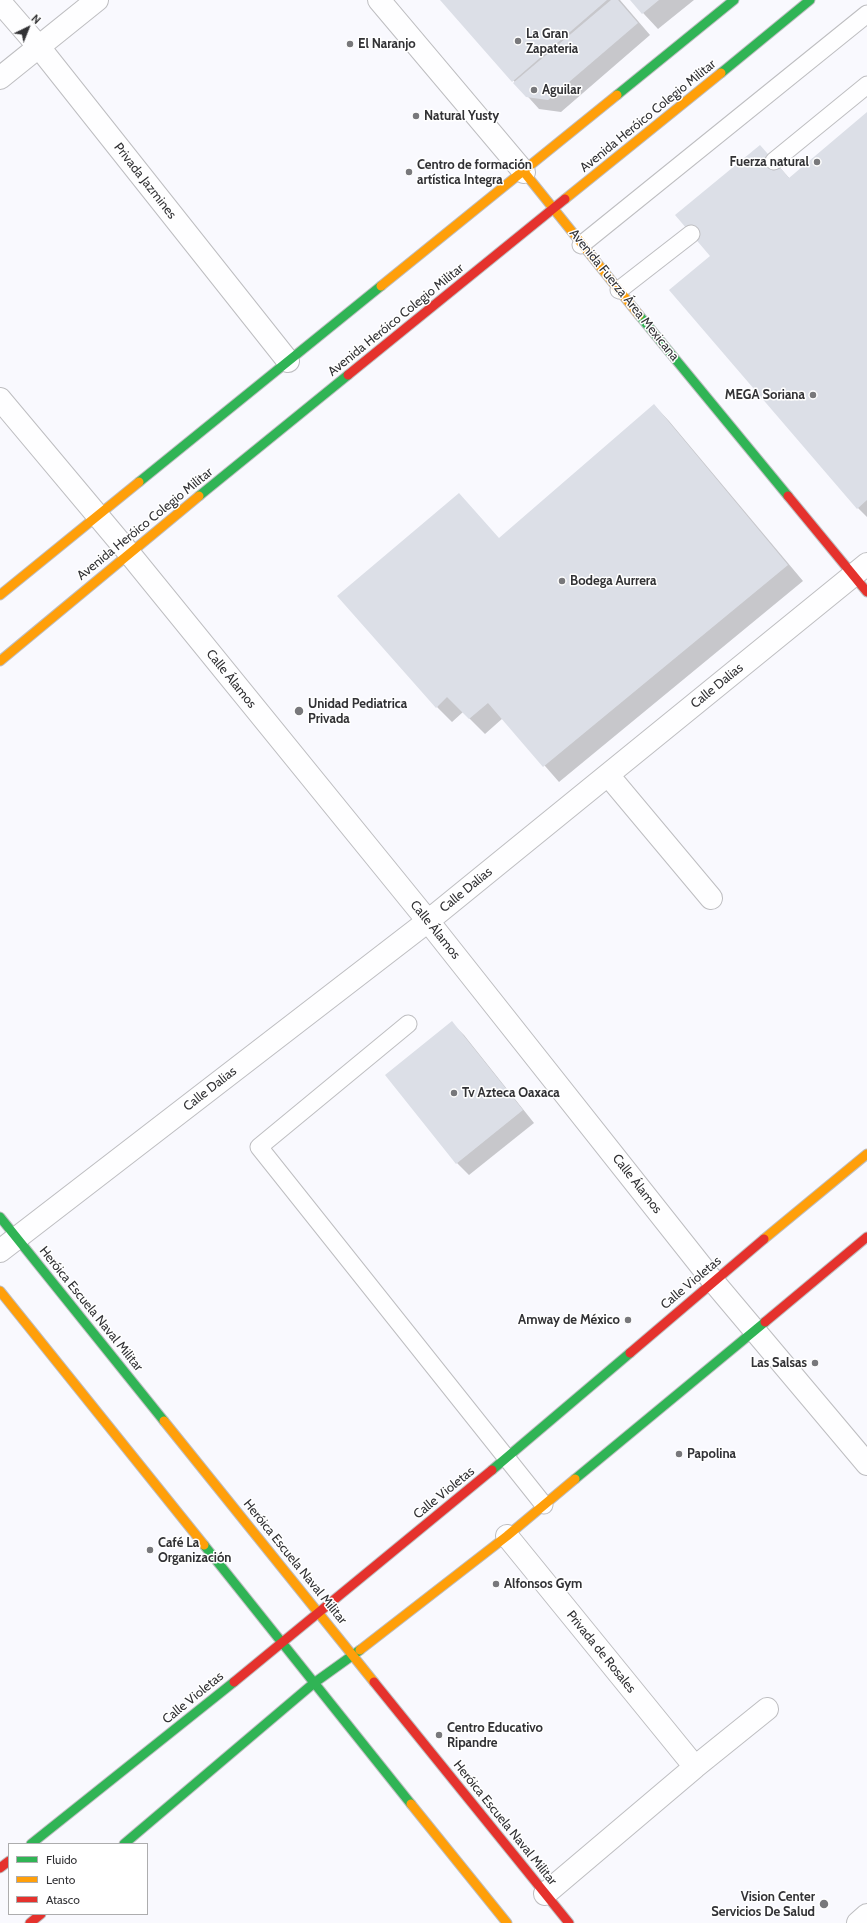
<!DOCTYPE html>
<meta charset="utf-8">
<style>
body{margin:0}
#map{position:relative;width:867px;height:1923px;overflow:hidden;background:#f9f9fe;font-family:Cabin,sans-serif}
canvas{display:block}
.legend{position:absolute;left:8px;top:1843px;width:140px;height:72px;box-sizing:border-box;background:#fff;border:1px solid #adadae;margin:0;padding:5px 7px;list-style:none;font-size:12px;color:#323235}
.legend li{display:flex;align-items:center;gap:8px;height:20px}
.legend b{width:20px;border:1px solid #adadae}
.north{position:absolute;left:8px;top:8px;width:40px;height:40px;-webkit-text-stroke:3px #fff;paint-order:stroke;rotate:43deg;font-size:11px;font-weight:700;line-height:16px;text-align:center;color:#323235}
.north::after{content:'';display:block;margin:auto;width:14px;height:18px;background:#323235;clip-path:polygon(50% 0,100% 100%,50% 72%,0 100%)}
</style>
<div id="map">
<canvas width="867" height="1923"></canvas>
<ul class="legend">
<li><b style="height:5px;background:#30b455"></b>Fluido</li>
<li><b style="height:5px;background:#ff9f0a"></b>Lento</li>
<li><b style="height:5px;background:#e5322d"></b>Atasco</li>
</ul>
<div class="north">N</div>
</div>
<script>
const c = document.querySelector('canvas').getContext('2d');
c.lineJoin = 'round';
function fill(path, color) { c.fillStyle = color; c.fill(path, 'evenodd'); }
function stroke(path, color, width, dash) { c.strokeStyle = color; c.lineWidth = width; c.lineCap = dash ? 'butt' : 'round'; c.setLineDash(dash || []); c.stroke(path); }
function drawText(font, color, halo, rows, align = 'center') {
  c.font = font + ' Cabin,sans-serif'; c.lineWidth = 3; c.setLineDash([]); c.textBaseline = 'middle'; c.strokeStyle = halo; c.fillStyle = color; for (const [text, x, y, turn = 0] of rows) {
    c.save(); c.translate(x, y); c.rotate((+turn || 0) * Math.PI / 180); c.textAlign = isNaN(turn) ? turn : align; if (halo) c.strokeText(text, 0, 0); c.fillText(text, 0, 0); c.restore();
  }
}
fill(new Path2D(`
 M441 0H620L650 35 561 112 539 109Z
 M631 0H694L658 29Z
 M867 113V517L858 508 711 256 775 162 790 179Z
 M654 405 669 421 803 581 559 782 503 718 485 734 463 712 452 722 437 707 500 539Z
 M452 1023 464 1035 534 1123 469 1175 457 1163 386 1075Z`), '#0003');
fill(new Path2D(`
 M440 0H607L512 82Z
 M611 0H618L638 23 548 100 526 97 513 83Z
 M630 0H659L642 14Z
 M867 112V500L857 509 669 290 710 256 675 215 760 145 789 178Z
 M654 404 788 565 543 767 488 703 469 719 447 697 436 708 337 596 459 493 499 538Z
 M452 1021 523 1110 456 1164 385 1075Z`), '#dcdfe7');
const lane = new Path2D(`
 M774 161 867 85
 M581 245 867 14
 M619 290 691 234
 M408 1024 259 1147 544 1505`);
const street = new Path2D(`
 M379 0 524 172
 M0 2 39 47 288 361
 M0 78 97 0
 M0 399 129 553 428 921 713 1281 867 1464
 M608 775 711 898
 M0 1251 428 921 867 564
 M507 1536 695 1767
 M545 1894 695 1767 767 1709
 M858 1923 867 1915`);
const fast = new Path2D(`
 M721 73 810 0
 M617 95 734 0
 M639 315 788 496
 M139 482 381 286
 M199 496 348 375
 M0 1217 164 1421
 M492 1470 630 1353
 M575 1479 765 1322
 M204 1545 411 1804
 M31 1844 234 1682
 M124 1844 314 1683 360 1650`);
const slow = new Path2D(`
 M524 172 639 315
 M565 199 721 73
 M381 286 617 95
 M0 595 139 482
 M0 661 199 496
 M764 1239 867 1154
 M0 1291 204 1545
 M164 1421 374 1682
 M360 1650 507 1536 575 1479
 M411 1804 507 1923`);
const jam = new Path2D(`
 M348 375 565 199
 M788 496 867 592
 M765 1322 867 1237
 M630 1353 764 1239
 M234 1682 492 1470
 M374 1682 569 1923
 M0 1868 9 1861
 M30 1923 41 1914`);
stroke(lane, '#bebec1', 19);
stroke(street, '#bebec1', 24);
stroke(fast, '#bebec1', 11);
stroke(slow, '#bebec1', 11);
stroke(jam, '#bebec1', 11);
stroke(lane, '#fefeff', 17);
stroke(street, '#fefeff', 22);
stroke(fast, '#30b455', 9);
stroke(slow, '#ff9f0a', 9);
stroke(jam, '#e5322d', 9);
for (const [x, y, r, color] of [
 [518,41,4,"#78787b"],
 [350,44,4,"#78787b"],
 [534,90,4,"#78787b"],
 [416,116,4,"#78787b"],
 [817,162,4,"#78787b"],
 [409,172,4,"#78787b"],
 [813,395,4,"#78787b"],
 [562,581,4,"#78787b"],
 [299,711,5,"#78787b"],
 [454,1093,4,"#78787b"],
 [628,1320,4,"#78787b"],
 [815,1363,4,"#78787b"],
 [679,1454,4,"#78787b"],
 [150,1550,4,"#78787b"],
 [496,1584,4,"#78787b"],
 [439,1735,4,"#78787b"],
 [824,1904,5,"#78787b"]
]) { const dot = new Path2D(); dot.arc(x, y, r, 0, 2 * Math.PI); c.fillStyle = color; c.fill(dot); stroke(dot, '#fff', 1.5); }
drawText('bold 13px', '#323235', '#fff', [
 ["La Gran",526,34],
 ["Zapateria",526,49],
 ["El Naranjo",358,44],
 ["Aguilar",542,90],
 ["Natural Yusty",424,116],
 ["Fuerza natural",809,162,"right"],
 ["Centro de formación",417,165],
 ["artística Integra",417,180],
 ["MEGA Soriana",805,395,"right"],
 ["Bodega Aurrera",570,581],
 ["Unidad Pediatrica",308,704],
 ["Privada",308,719],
 ["Tv Azteca Oaxaca",462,1093],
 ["Amway de México",620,1320,"right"],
 ["Las Salsas",807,1363,"right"],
 ["Papolina",687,1454],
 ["Café La",158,1543],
 ["Organización",158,1558],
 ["Alfonsos Gym",504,1584],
 ["Centro Educativo",447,1728],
 ["Ripandre",447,1743],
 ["Vision Center",815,1897,"right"],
 ["Servicios De Salud",815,1912,"right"]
], 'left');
drawText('13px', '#323235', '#fff', [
 ["Avenida Heróico Colegio Militar",648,116,-39],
 ["Privada Jazmines",145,181,52],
 ["Avenida Fuerza Área Mexicana",624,295,51],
 ["Avenida Heróico Colegio Militar",396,320,-39],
 ["Avenida Heróico Colegio Militar",145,524,-39],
 ["Calle Álamos",231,679,51],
 ["Calle Dalias",717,686,-39],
 ["Calle Dalias",466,890,-39],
 ["Calle Álamos",435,930,51],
 ["Calle Dalias",210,1089,-38],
 ["Calle Álamos",637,1184,52],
 ["Calle Violetas",691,1283,-40],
 ["Heróica Escuela Naval Militar",91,1309,51],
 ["Calle Violetas",444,1493,-39],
 ["Heróica Escuela Naval Militar",295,1562,51],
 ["Privada de Rosales",601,1652,51],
 ["Calle Violetas",193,1698,-39],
 ["Heróica Escuela Naval Militar",505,1823,51]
]);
</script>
